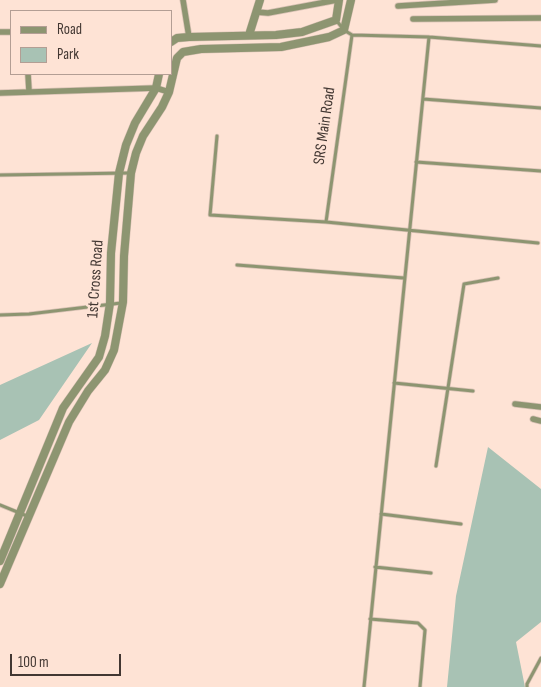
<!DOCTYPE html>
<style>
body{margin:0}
#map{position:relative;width:541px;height:687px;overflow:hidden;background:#fee3d5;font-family:"Sofia Sans Condensed",sans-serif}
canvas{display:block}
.legend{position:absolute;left:10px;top:10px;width:162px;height:65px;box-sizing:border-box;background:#fee3d5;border:1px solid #b39e94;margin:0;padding:6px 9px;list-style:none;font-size:15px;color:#423732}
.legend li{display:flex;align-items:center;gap:10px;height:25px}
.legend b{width:25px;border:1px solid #b39e94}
.scale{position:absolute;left:10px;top:654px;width:111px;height:22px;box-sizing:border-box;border:2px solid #423732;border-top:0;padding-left:6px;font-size:15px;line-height:18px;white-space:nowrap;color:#423732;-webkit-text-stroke:4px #fee3d5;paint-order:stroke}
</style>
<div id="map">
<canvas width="541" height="687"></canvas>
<ul class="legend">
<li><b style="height:6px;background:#8d9571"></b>Road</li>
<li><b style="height:14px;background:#a8c2b4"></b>Park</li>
</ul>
<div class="scale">100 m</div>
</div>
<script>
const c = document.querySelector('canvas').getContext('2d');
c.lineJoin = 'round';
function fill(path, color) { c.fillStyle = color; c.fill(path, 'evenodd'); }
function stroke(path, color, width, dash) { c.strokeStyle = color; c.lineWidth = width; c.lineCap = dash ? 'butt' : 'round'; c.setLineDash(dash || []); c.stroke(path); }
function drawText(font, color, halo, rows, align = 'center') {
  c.font = font + ' "Sofia Sans Condensed",sans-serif'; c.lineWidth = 5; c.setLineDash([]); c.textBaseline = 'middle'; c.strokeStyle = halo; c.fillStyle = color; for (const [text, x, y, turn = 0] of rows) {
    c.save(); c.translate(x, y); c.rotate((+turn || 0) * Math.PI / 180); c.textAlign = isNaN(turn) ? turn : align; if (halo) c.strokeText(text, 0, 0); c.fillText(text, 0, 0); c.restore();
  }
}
fill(new Path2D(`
 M92 343 39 420 0 440V385Z
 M488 447 541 489V622L516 642 525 687H447L456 596Z`), '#a8c2b4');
const service = new Path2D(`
 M336 20 344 30 352 35 429 37 541 46
 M423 99 541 108
 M217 136 210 215 326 222 538 243
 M416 162 541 171
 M0 175 129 173
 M326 222 352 35
 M237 265 404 278
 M0 315 29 314 121 303
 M394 383 473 391
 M436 466 464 284 498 278
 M0 505 27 516
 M381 514 461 524
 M375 567 431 573
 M370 619 418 623 425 630 420 687
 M364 687 429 37
 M527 687V684L541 658`);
const minor = new Path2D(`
 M183 0 189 37
 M398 6 495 0
 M256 12 268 13 337 0
 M413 19 541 18
 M0 32H11
 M28 74 29 91
 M0 93 156 88 169 92
 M515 404 541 407
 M533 419 541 421`);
const tertiary = new Path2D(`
 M249 35 260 0
 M171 42 177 38 189 37 276 35 302 32 336 20 339 0
 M0 561 63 408 99 357 105 336 110 303 111 253 119 173 126 145 135 123 156 88 159 74
 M0 584 69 422 88 391 105 370 114 350 123 302 124 256 131 173 136 153 143 136 162 107 169 92 177 58 183 52 201 49 281 47 329 37 344 30 351 0`);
stroke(service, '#d8c1b4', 4.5);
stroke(minor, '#d8c1b4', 7);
stroke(tertiary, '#d8c1b4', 9);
stroke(service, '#8d9571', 3);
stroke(minor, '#8d9571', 5.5);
stroke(tertiary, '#8d9571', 8);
drawText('16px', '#423732', '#fee3d5', [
 ["SRS Main Road",325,126,-82],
 ["1st Cross Road",96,279,-86]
]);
</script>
